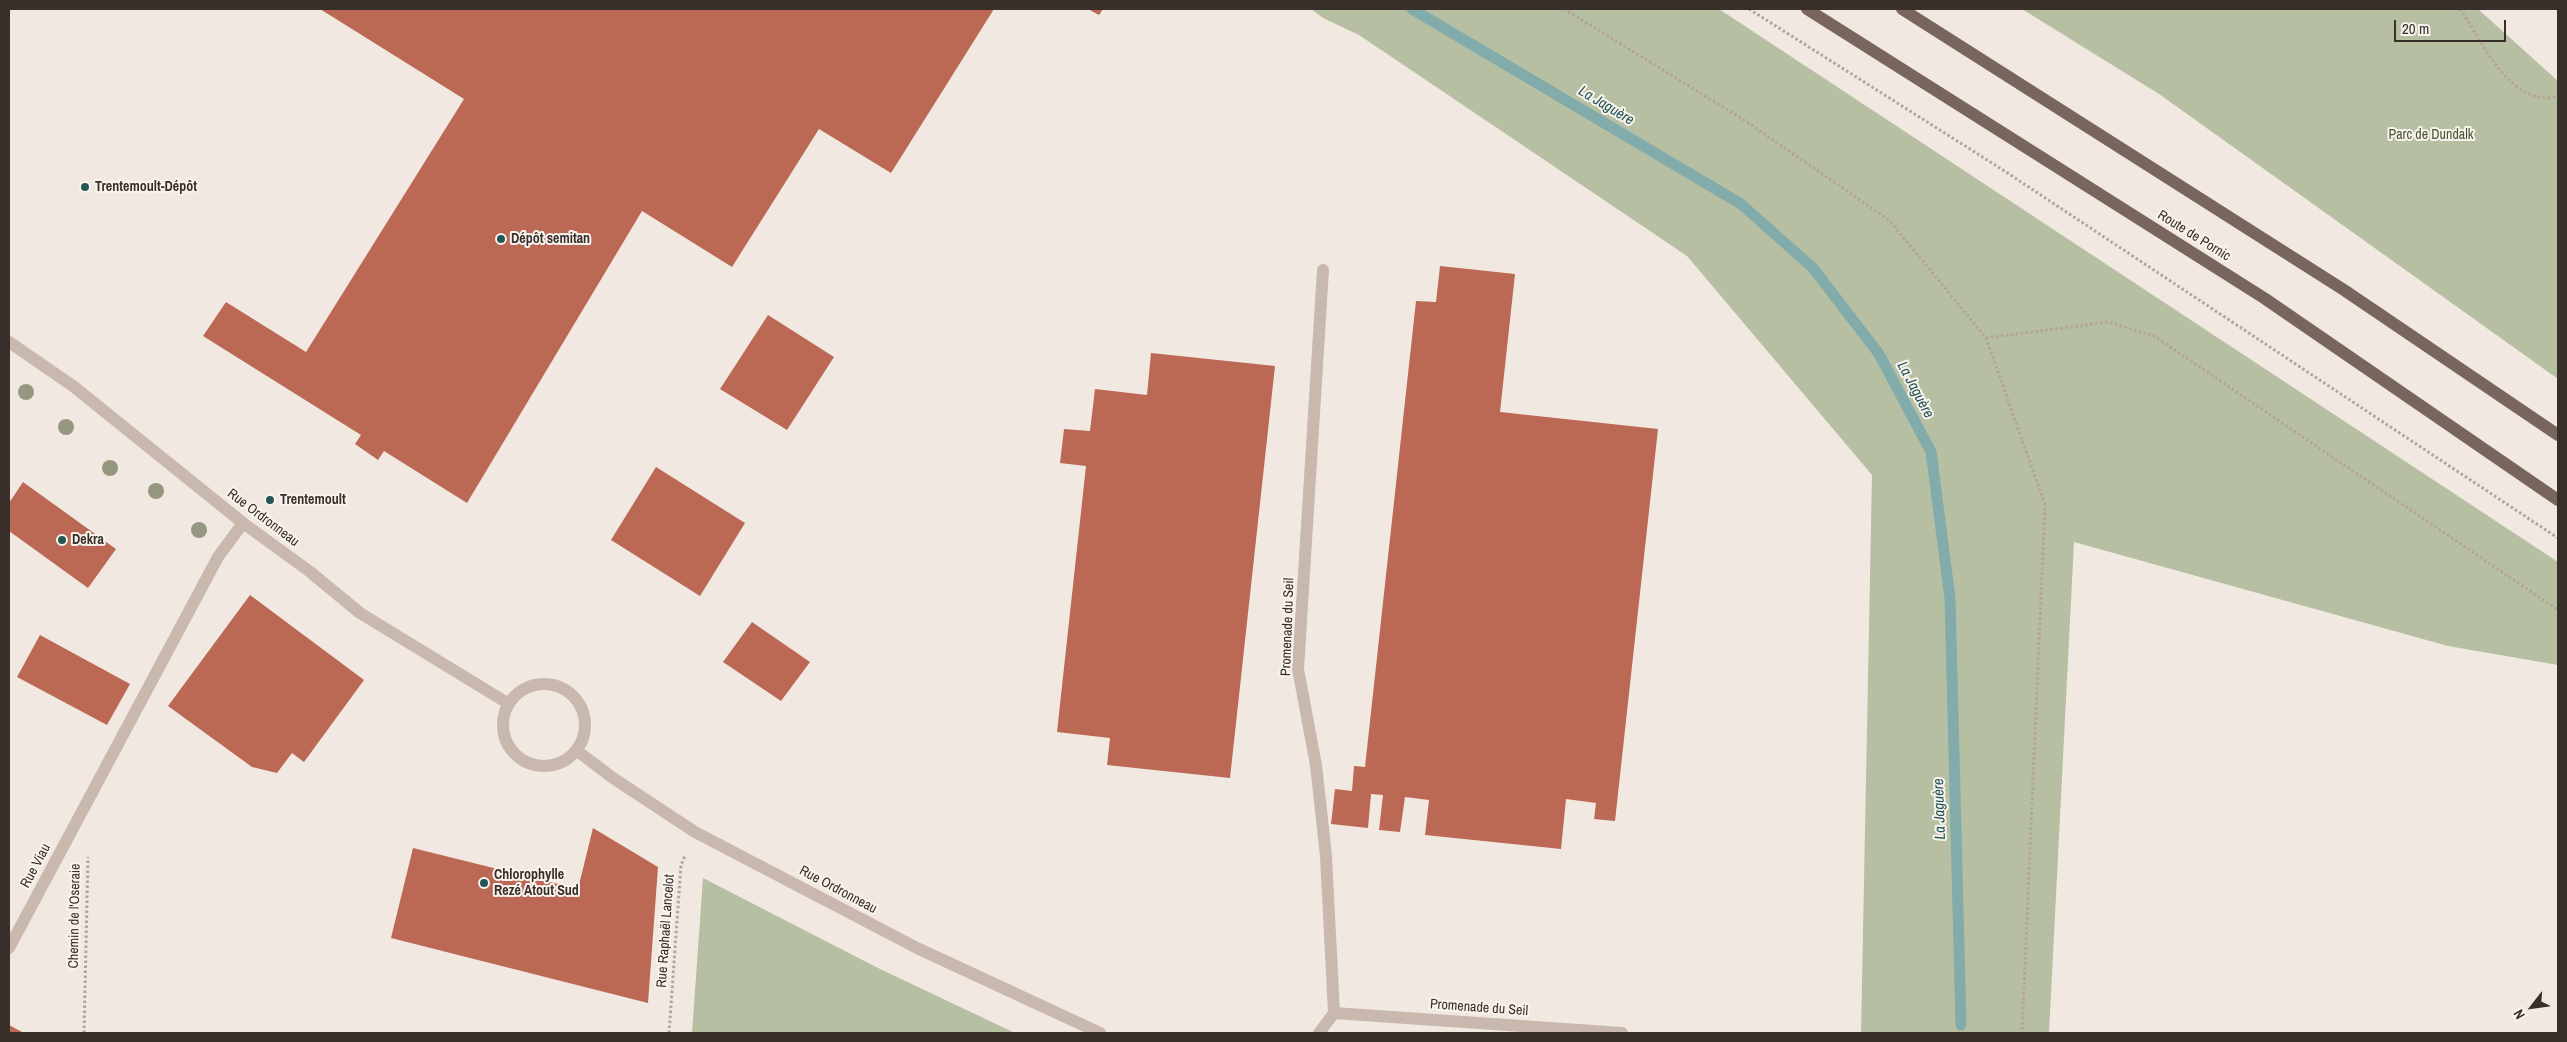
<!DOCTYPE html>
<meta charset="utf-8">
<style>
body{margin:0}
#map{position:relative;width:2567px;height:1042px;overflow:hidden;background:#f1e9e1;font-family:"Archivo Narrow",sans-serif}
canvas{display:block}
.frame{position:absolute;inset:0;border:10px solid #382f2b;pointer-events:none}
.north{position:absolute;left:2507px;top:982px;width:50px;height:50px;-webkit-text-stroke:4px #f9f3ed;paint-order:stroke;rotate:240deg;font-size:14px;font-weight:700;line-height:20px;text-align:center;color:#382f2b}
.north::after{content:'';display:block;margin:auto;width:18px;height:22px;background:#382f2b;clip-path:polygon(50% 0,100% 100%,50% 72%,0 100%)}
.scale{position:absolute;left:2394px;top:20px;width:112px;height:22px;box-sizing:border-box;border:2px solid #382f2b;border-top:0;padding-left:6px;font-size:15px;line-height:18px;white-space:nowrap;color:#382f2b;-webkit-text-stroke:4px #f9f3ed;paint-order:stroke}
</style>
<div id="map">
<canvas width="2567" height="1042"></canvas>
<div class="frame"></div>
<div class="north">N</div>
<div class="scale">20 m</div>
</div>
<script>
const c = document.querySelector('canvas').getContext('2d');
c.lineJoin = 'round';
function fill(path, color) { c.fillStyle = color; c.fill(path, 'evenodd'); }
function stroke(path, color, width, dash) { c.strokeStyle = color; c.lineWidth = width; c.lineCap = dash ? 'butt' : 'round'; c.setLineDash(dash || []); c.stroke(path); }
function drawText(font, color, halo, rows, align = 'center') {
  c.font = font + ' "Archivo Narrow",sans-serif'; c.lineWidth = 4; c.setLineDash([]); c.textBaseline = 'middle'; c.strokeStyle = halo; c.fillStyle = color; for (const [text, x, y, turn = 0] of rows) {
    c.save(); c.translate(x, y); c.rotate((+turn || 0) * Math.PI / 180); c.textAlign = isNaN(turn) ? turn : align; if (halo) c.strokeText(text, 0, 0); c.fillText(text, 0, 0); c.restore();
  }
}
fill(new Path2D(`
 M1311 9H1719L2558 562V665L2448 646 2074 542 2049 1033H1861L1872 475 1687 256 1359 35 1323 18Z
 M2022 9H2478L2558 81V379L2159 94Z
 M703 878 878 968 1015 1033H692Z`), '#b7bfa2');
stroke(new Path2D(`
 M1412 9 1741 204 1813 268 1879 354 1931 452 1950 598 1961 1025`), '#82acab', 11);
fill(new Path2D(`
 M320 9H994L891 173 819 129 732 267 642 211 467 503 384 451 378 460 355 444 361 435 203 336 226 302 306 352 464 99Z
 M1088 9H1103L1099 15Z
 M1440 266 1515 274 1500 412 1658 429 1615 821 1594 819 1596 803 1566 799 1561 849 1425 835 1429 800 1405 797 1400 832 1379 830 1383 795 1371 794 1368 828 1331 824 1335 789 1352 791 1354 766 1365 767 1416 301 1436 302Z
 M768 315 834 357 787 430 720 389Z
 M1151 353 1275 366 1230 778 1107 765 1110 738 1057 732 1086 466 1060 463 1064 429 1090 431 1095 389 1147 395Z
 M656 467 745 523 700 596 611 540Z
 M23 482 116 549 88 588 9 531V503Z
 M250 595 364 680 304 762 292 753 277 773 252 767 168 706Z
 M752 622 810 662 781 701 723 662Z
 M40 635 130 684 107 725 17 677Z
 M593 828 658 867 648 1003 391 938 413 848 578 889Z
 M9 1025 24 1033H9Z`), '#bb6855');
stroke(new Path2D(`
 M1564 9 1744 120 1889 220 1986 338 2045 505 2022 1033
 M1749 9 2003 170 2558 538
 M2460 9C2481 38 2500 88 2539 97 2544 99 2552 97 2558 97
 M1986 338 2108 322 2154 336 2558 610
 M84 1033 88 857
 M669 1033 681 865 685 856`), '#b5a298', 3, [2.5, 2.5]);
stroke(new Path2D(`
 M1323 270 1298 669 1316 765 1326 856 1334 1013
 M9 342 73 386 243 523 309 571 360 613 509 704
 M503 725a41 41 0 1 1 82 0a41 41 0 1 1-82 0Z
 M576 750 613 778 695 832 917 948 1100 1033
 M9 948 218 557 243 523
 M1319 1033 1334 1013 1622 1033`), '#c9b8ae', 12);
stroke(new Path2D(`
 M1807 9 2264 298 2558 500
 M1902 9 2344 290 2558 435`), '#78655e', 12);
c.fillStyle = '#959780';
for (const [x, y] of [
 [26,392],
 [66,427],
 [110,468],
 [156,491],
 [199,530]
]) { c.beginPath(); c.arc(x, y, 8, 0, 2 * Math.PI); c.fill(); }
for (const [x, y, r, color] of [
 [85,187,5,"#245656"],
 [501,239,5,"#245656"],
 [270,500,5,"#245656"],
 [62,540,5,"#245656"],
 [484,883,5,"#245656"]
]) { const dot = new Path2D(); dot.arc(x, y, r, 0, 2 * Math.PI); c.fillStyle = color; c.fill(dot); stroke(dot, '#f9f3ed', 2); }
drawText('14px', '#495431', '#f9f3ed', [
 ["Parc de Dundalk",2431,135]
]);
drawText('bold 14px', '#382f2b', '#f9f3ed', [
 ["Trentemoult-Dépôt",95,187],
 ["Dépôt semitan",511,239],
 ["Trentemoult",280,500],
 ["Dekra",72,540],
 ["Chlorophylle",494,875],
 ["Rezé Atout Sud",494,891]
], 'left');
drawText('14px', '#382f2b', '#f9f3ed', [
 ["Route de Pornic",2194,236,32],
 ["Rue Ordronneau",263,518,37],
 ["Promenade du Seil",1288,627,-88],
 ["Rue Viau",36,866,-62],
 ["Rue Ordronneau",838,890,28],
 ["Chemin de l'Oseraie",75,916,-89],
 ["Rue Raphaël Lancelot",666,931,-86],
 ["Promenade du Seil",1479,1008,4]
]);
drawText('italic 15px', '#245656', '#f9f3ed', [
 ["La Jaguère",1606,106,31],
 ["La Jaguère",1915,390,62],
 ["La Jaguère",1940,809,-92]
]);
</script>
